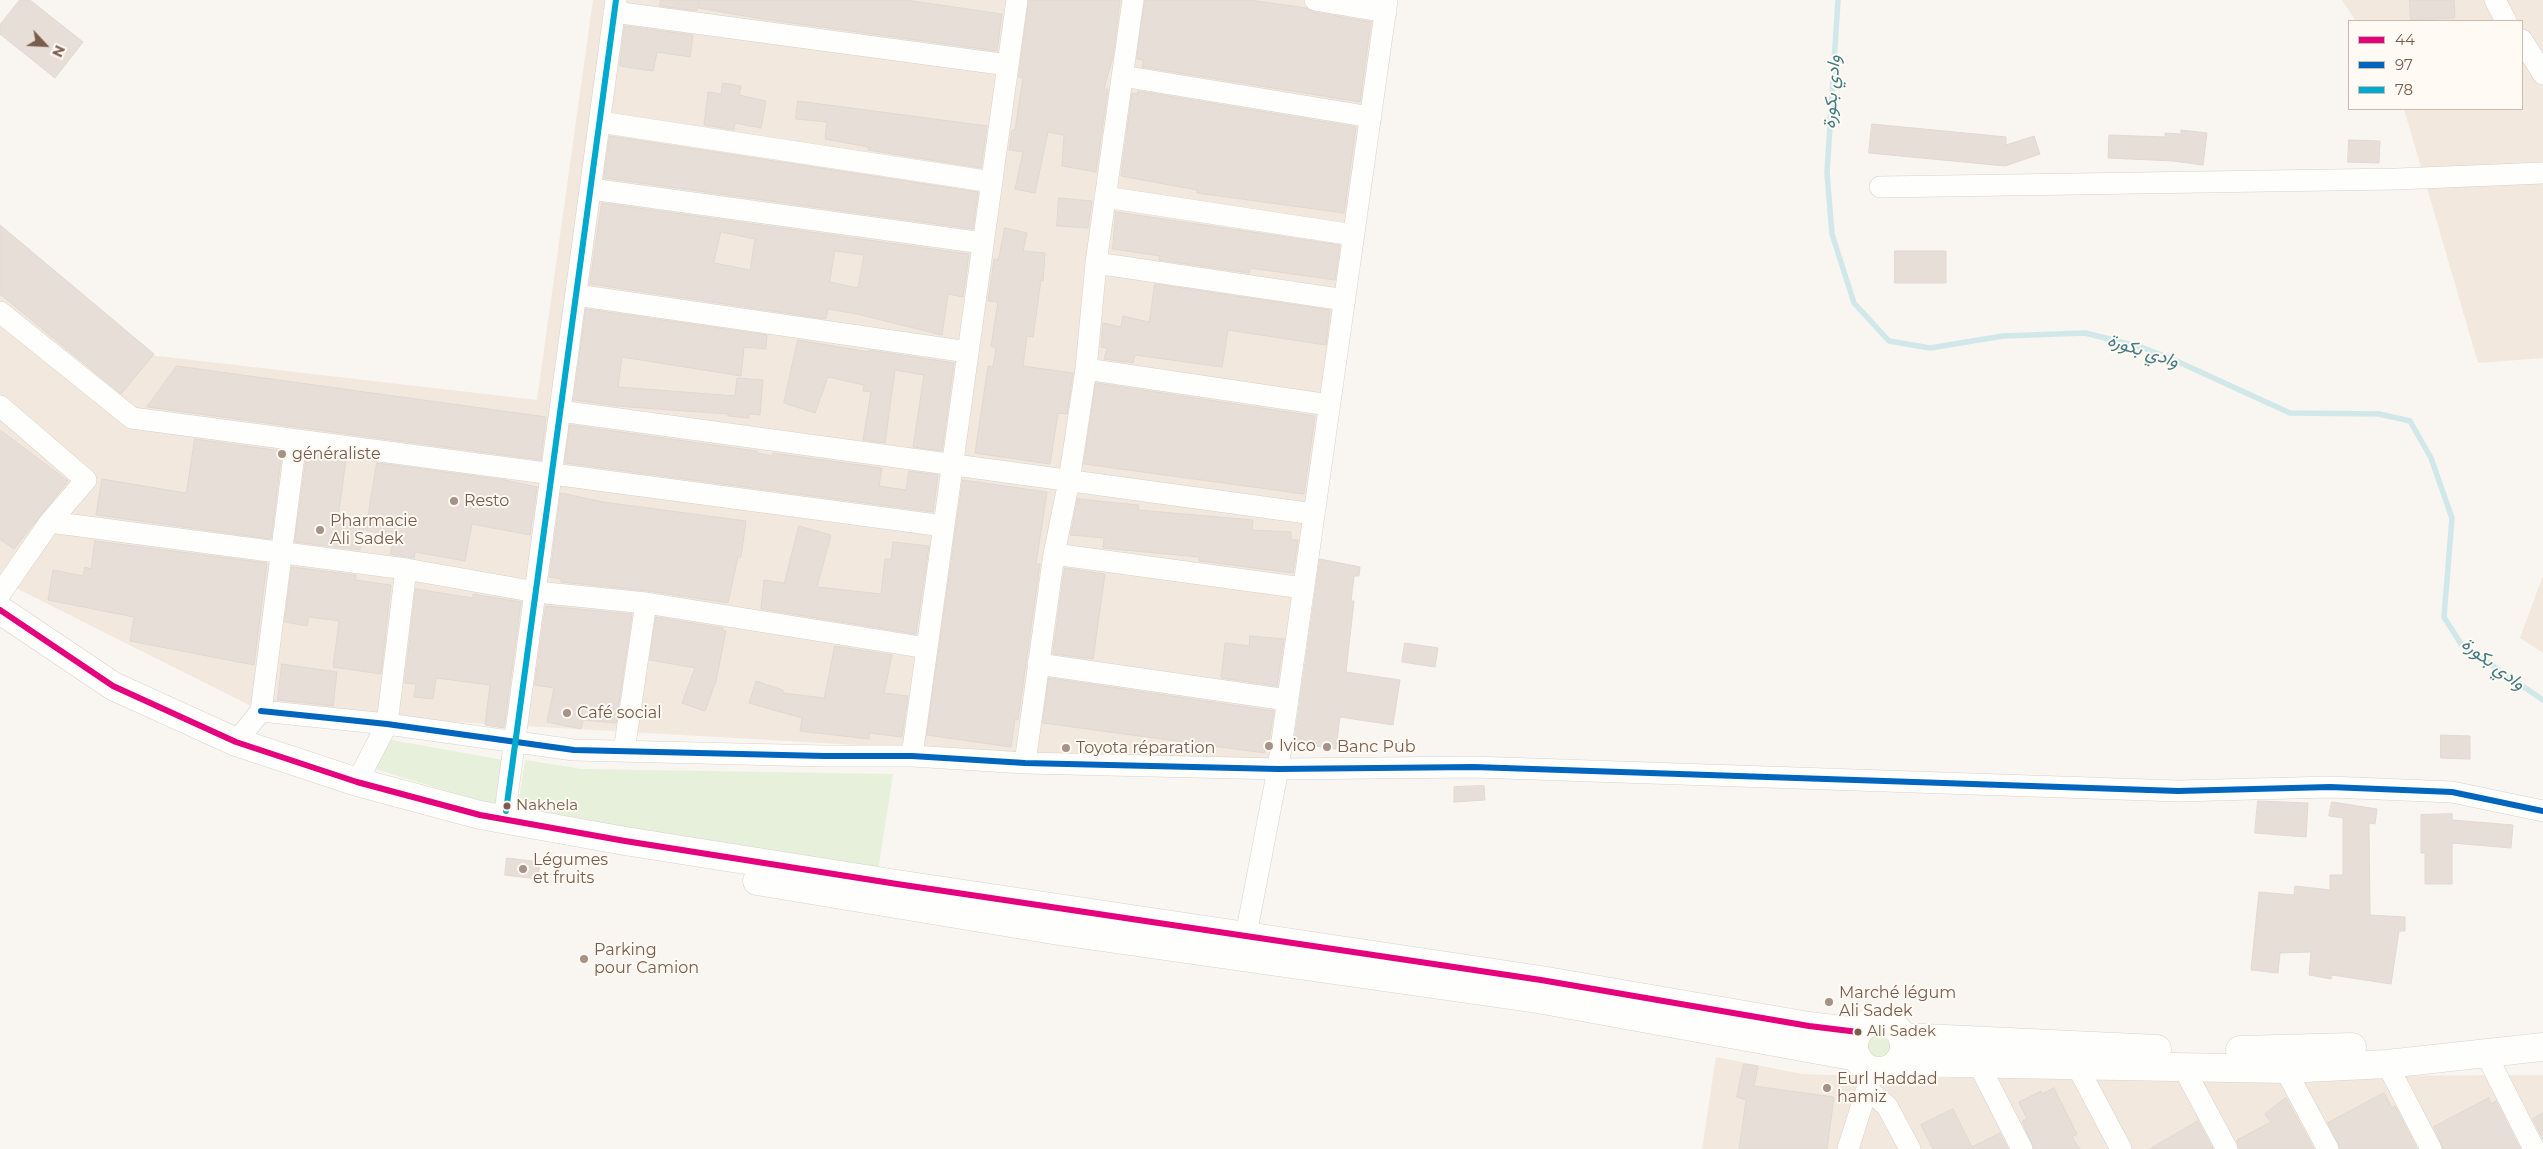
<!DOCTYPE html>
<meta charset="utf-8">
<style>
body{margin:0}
#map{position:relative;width:2543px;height:1149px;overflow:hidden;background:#f9f5f0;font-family:Montserrat,sans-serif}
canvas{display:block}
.legend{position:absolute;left:2348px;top:20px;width:175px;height:90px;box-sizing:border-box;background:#fffaf3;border:1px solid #cabbb1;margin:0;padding:6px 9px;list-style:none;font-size:15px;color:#7a5c4d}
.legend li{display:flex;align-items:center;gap:10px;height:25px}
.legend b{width:25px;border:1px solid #cabbb1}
.north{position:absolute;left:20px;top:20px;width:50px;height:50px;-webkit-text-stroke:4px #fffaf3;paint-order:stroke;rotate:115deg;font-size:14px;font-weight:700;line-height:20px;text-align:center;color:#7a5c4d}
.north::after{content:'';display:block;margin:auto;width:18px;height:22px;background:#7a5c4d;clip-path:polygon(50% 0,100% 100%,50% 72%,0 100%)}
</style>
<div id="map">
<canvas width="2543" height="1149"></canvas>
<ul class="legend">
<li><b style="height:6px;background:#e5007d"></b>44</li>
<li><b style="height:6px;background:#0065bd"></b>97</li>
<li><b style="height:6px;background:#00a9ce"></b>78</li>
</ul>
<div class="north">N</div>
</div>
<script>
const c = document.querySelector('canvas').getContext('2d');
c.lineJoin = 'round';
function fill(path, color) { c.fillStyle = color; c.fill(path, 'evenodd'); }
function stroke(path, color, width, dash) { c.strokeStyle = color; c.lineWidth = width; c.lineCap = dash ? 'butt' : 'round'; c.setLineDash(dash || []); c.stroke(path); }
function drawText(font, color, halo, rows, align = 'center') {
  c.font = font + ' Montserrat,Vazirmatn,sans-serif'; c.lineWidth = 4; c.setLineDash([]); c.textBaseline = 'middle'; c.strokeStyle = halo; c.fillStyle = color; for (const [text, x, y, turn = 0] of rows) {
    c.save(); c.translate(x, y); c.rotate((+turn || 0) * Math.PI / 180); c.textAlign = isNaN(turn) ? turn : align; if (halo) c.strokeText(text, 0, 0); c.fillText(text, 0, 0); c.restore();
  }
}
fill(new Path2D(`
 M593 0H1388L1278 769 261 711 0 580V239L149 355 537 400Z
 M2342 0H2543V358L2478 363 2404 109H2522V21H2356Z
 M2542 578H2543V653L2520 638Z
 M1716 1057 1802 1074 1925 1078 2543 1075V1149H1702Z`), '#f2e8de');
fill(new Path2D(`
 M386 739 503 760 499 807 375 769Z
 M525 760 582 769 893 774 878 871 517 812Z
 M1862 1048a16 16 0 1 1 32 0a16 16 0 1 1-32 0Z`), '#e7f0db');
stroke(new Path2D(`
 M1838 0 1827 173 1832 234 1854 303 1889 341 1930 348 2003 336 2085 333 2141 347 2172 359 2290 413 2379 414 2410 421 2431 458 2452 518 2444 617 2461 644 2543 700`), '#d0e8ea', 5.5);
const building = new Path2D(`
 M20 0H30L83 42 55 78 0 34V25Z
 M661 0H699L697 11 660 6Z
 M700 0H906L1002 14 997 51 762 19 699 8Z
 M1029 0H1120L1113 56 1104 89H1108L1096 172 1062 166 1064 135 1048 132 1035 193 1015 189 1023 152 1009 150 1012 130H1015L1023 78 1019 77Z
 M1145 0H1250L1306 8 1313 12 1371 22 1360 102 1142 67 1143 60 1137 59Z
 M2410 0H2454L2455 18 2411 20Z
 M625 26 693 35 690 57 657 52 653 71 620 66Z
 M723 83 741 86 739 95 766 101 761 128 735 123 734 130 704 125 708 92 721 94Z
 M1138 91 1356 127 1344 213 1197 193V190L1121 176 1132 93 1138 94Z
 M798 101 987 126 981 168 868 150V147L825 139 827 122 796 119Z
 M1872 124 2006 137V145L2034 136 2040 154 2005 166 1869 153Z
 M2181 130 2207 133 2203 165 2173 161 2108 158 2109 135 2165 137V133L2181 134Z
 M610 136 978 192 973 229 604 178Z
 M2349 140 2380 141 2379 163 2348 162Z
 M1059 198 1092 201 1088 228 1057 226Z
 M602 203 969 254 963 297 948 294 942 335 857 314 828 309 826 319 590 284ZM721 232 755 239 750 270 714 263ZM835 251 864 255 858 288 830 282Z
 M1116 212 1340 245 1335 280 1250 268 1249 273 1159 260 1160 256 1113 249Z
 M0 225 154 354 121 394 0 294Z
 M1005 228 1027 233 1023 251 1045 253 1043 281 1041 280 1033 337 1027 336 1023 366 1073 373 1067 414 1058 413 1050 464 975 453 988 366 993 367 996 348 991 346 998 302 988 301 994 259 998 260Z
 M1895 251H1946V283H1895Z
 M1155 284 1330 310 1326 345 1228 330 1222 367 1135 355 1133 363 1104 359 1107 348 1101 347 1103 323 1121 327 1123 316 1149 322Z
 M586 309 767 335 766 349 744 347 741 376 622 357 618 387 735 396 737 378 763 380 760 415 749 414V418L728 416V414L616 406 574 400Z
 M798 340 869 352V350L954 363 942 451 913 447 924 375 895 370 885 443 863 440 871 392 863 391 864 385 828 377 815 413 784 403Z
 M177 366 546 417 541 460 147 407Z
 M1096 383 1315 416 1304 494 1084 464Z
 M570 425 757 451V453L772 456 773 453 882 468 879 486 906 490 909 471 938 475 933 512 565 463Z
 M0 430 68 481 14 549 0 539Z
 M195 439 282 451 271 539 96 515 102 479 186 493Z
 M307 454 346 459 338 518 365 522 360 550 295 542Z
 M377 463 505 480 537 487 530 535 472 524 465 561 415 552 414 558 390 554 395 537 366 530Z
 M963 480 1047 492 1036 564H1040L1018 720 1015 719 1011 747 927 735Z
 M561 493 603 502 746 521 741 557H738L728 603 648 591 561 582V579L550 577Z
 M1078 499 1139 505 1138 510 1253 520 1252 530 1291 532V540H1298L1293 573 1199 561V557L1103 548 1104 538 1071 535Z
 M799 526 831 535 817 587 881 594 885 559H891L893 542 929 546 916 634 761 609 764 580 784 583Z
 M95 541 267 563 254 665 130 641 134 617 48 600 53 570 83 576 85 567 91 569Z
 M1320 559 1360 567 1359 576H1354L1351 601H1354L1346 672 1400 680 1393 725 1340 717 1336 749 1294 743Z
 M292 567 356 575 355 580 391 585 381 674 333 667 339 621 309 617 307 626 285 622Z
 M1065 568 1105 574 1093 659 1053 654Z
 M416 589 473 598V594L521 602 504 728 485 725 490 685 436 678 433 699 414 697 416 684 405 683Z
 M546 606 632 614 616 723 583 720 581 729 547 722 554 688 535 685Z
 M656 617 723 628 722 630 726 631 716 681 705 711 682 703 695 668 650 660Z
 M1250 636 1284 639 1277 686 1221 678 1225 643 1249 646Z
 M1405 643 1438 648 1435 667 1402 662Z
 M835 646 892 655 884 693 908 696 902 737 869 733V739L800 731 802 718 749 703 756 681 783 690V693L824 698Z
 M282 664 337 672 333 706 278 700Z
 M1049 678 1274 711 1269 740H1266L1265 753 1043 723Z
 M2441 735 2470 736V759L2441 758Z
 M1484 786 1485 800 1454 802V787Z
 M2258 801 2308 803 2306 837 2255 833Z
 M2332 802 2377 809 2375 824 2369 823 2370 915 2405 917V931H2399L2391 984 2332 975 2331 979 2309 975 2311 952 2280 953 2278 973 2251 970 2259 892 2294 895 2295 886 2330 890V875H2343V818L2329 816Z
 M2452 814V820L2513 825 2511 848 2452 843V884H2425V853H2421V815Z
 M507 858 540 862 538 879 505 875Z
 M1744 1064 1758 1066 1754 1086 1834 1097 1827 1149H1739L1746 1100 1737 1097Z
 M2054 1088 2077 1134 2072 1137 2080 1149H2034L2022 1121 2027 1119 2019 1102 2041 1091 2042 1094Z
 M2384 1093 2392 1108 2395 1106 2417 1149H2340L2328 1123Z
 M2286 1098 2314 1149H2239L2237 1140 2271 1122 2265 1114Z
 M2489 1098 2491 1104 2496 1101 2520 1149H2443L2434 1127Z
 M1953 1109 1972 1147 2000 1133 2008 1149H1933L1921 1125Z
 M2543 1113V1139L2533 1119Z
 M2198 1121 2213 1149H2150Z`);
fill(building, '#e6ded7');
stroke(building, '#e2d8d2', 1);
const minor = new Path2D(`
 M1315 0 1386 12
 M2495 0 2506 21
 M614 12 1008 65
 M2522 40 2543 74
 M1122 76 1371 117
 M600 122 992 182
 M1880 187 2397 179 2543 173
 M591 189 983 243
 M1105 197 1354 235
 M1096 263 1345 300
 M576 295 968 352
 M0 312 132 418 944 526
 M1086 369 1329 405
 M0 406 86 480 50 522 0 594
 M560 411 1314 514
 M50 522 406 569 536 592 646 603 927 648
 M1054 554 1303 588
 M1038 664 1287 700
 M261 711 387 724 574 750 824 756H912L1025 763 1278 769 1474 767 2178 791 2330 787 2452 792 2543 811
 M236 742 261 711 296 440
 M624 751 646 603
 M912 756 1017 0
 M1025 763 1054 554 1069 481 1086 369 1096 263 1133 0
 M357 782 387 724 406 569
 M504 819 616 0
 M1246 935 1278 769 1387 0
 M2486 1054 2534 1149
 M1978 1063 2022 1149
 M2387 1064 2431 1149
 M2077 1066 2121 1149
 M2183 1067 2227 1149
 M2285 1069 2328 1149
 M1867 1089 1887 1106 1910 1149
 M1848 1149 1873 1070`);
const secondary = new Path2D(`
 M0 610 113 686 236 742 357 782 480 815 625 841 897 884 1541 980 1809 1026 1858 1032
 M757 881 1059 931 1538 999 1857 1057
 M1854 1046a25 25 0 1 1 50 0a25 25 0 1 1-50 0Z
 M1903 1037 2157 1049
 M2240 1050 2352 1047
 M1898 1062 2285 1069 2387 1064 2543 1047`);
stroke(minor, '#d7d1cb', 22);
stroke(secondary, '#d9d2cb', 29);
stroke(minor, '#fefefd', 21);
stroke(secondary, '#fefefd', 28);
stroke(new Path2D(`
 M0 610 113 686 236 742 357 782 480 815 625 841 897 884 1541 980 1809 1026 1858 1032`), '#e5007d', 6);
stroke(new Path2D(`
 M261 711 387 724 574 750 824 756H912L1025 763 1278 769 1474 767 2178 791 2330 787 2452 792 2543 811`), '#0065bd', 6);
stroke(new Path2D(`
 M506 811 616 0`), '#00a9ce', 6);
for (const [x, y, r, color] of [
 [282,454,5,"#a69286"],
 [454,501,5,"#a69286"],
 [320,530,5,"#a69286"],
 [567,713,5,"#a69286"],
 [1269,746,5,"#a69286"],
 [1327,747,5,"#a69286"],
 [1066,748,5,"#a69286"],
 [507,806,4.5,"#7a5c4d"],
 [523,869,5,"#a69286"],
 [584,959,5,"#a69286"],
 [1829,1002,5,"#a69286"],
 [1858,1032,4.5,"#7a5c4d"],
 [1827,1088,5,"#a69286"]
]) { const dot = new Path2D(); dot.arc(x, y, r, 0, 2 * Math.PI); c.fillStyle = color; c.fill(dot); stroke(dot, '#fffaf3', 2); }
drawText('15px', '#7a5c4d', '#fffaf3', [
 ["Nakhela",516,806],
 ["Ali Sadek",1867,1032]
], 'left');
drawText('16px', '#7a5c4d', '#fffaf3', [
 ["généraliste",292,454],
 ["Resto",464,501],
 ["Pharmacie",330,521],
 ["Ali Sadek",330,539],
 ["Café social",577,713],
 ["Ivico",1279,746],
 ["Banc Pub",1337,747],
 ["Toyota réparation",1076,748],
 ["Légumes",533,860],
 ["et fruits",533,878],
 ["Parking",594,950],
 ["pour Camion",594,968],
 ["Marché légum",1839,993],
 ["Ali Sadek",1839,1011],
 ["Eurl Haddad",1837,1079],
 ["hamiz",1837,1097]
], 'left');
drawText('italic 18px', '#437c86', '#fffaf3', [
 ["وادي بكورة",1832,92,-86],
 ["وادي بكورة",2143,351,18],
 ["وادي بكورة",2493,664,37]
]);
</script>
